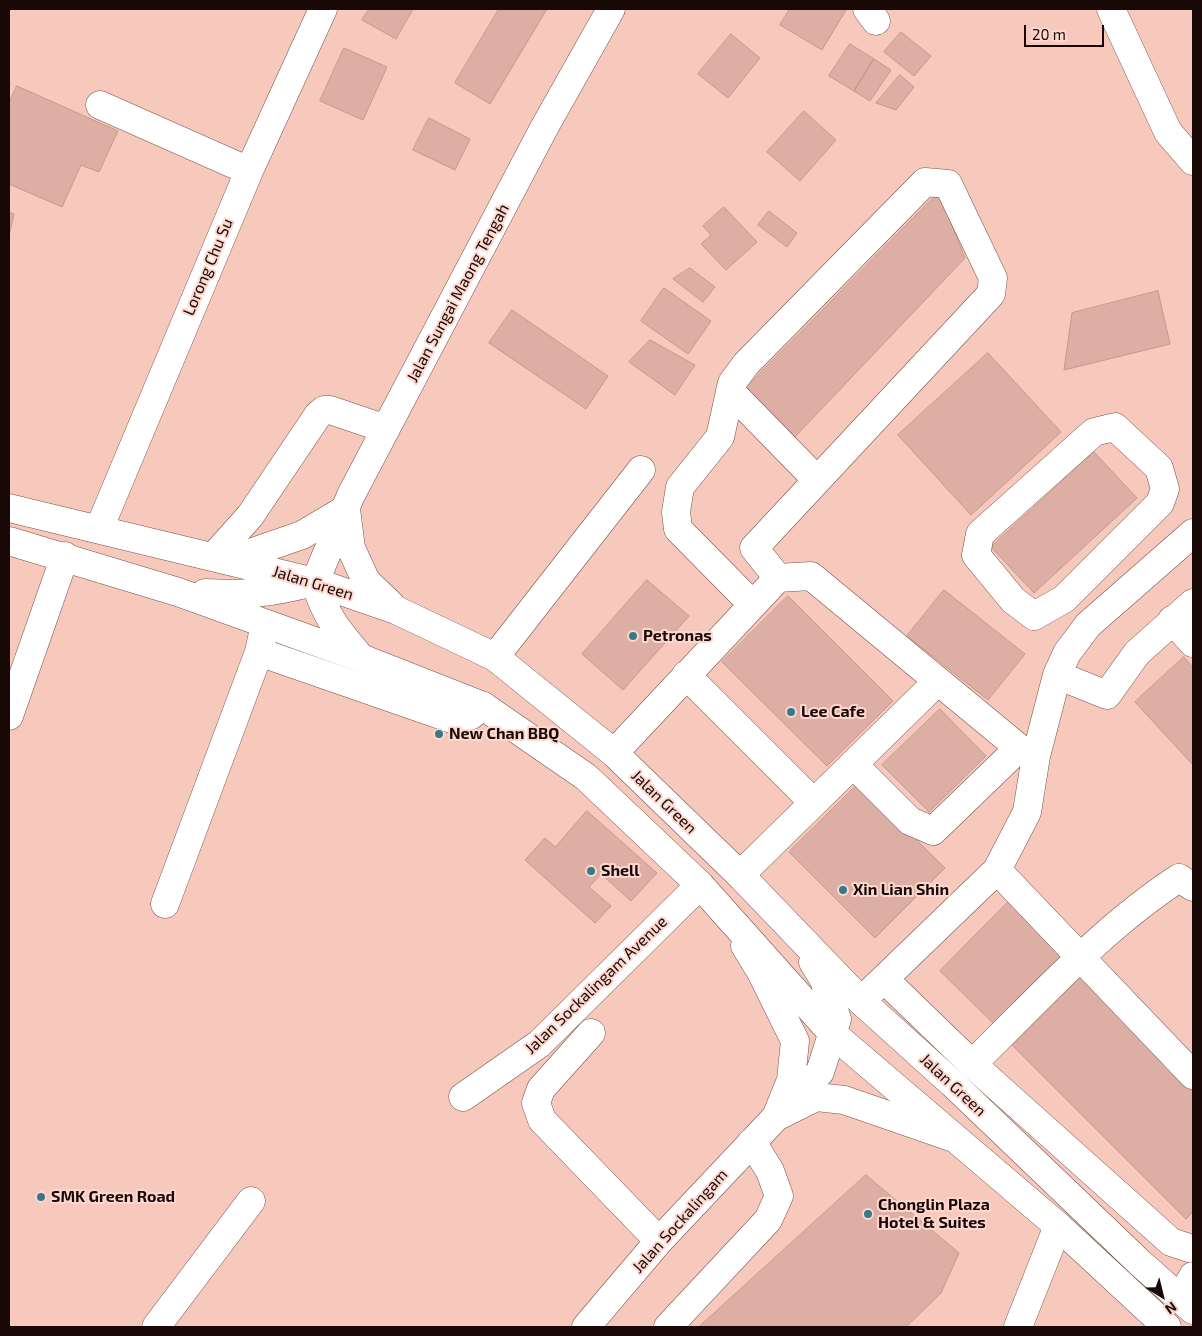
<!DOCTYPE html>
<style>
body{margin:0}
#map{position:relative;width:1202px;height:1336px;overflow:hidden;background:#f7c9bd;font-family:"Exo 2",sans-serif}
canvas{display:block}
.frame{position:absolute;inset:0;border:10px solid #180906;pointer-events:none}
.north{position:absolute;left:1137px;top:1271px;width:50px;height:50px;-webkit-text-stroke:4px #fed8cf;paint-order:stroke;rotate:144deg;font-size:14px;font-weight:700;line-height:20px;text-align:center;color:#180906}
.north::after{content:'';display:block;margin:auto;width:18px;height:22px;background:#180906;clip-path:polygon(50% 0,100% 100%,50% 72%,0 100%)}
.scale{position:absolute;left:1024px;top:25px;width:80px;height:22px;box-sizing:border-box;border:2px solid #180906;border-top:0;padding-left:6px;font-size:15px;line-height:18px;white-space:nowrap;color:#180906;-webkit-text-stroke:4px #fed8cf;paint-order:stroke}
</style>
<div id="map">
<canvas width="1202" height="1336"></canvas>
<div class="frame"></div>
<div class="north">N</div>
<div class="scale">20 m</div>
</div>
<script>
const c = document.querySelector('canvas').getContext('2d');
c.lineJoin = 'round';
function fill(path, color) { c.fillStyle = color; c.fill(path, 'evenodd'); }
function stroke(path, color, width, dash) { c.strokeStyle = color; c.lineWidth = width; c.lineCap = dash ? 'butt' : 'round'; c.setLineDash(dash || []); c.stroke(path); }
function drawText(font, color, halo, rows, align = 'center') {
  c.font = font + ' "Exo 2",sans-serif'; c.lineWidth = 4; c.setLineDash([]); c.textBaseline = 'middle'; c.strokeStyle = halo; c.fillStyle = color; for (const [text, x, y, turn = 0] of rows) {
    c.save(); c.translate(x, y); c.rotate((+turn || 0) * Math.PI / 180); c.textAlign = isNaN(turn) ? turn : align; if (halo) c.strokeText(text, 0, 0); c.fillText(text, 0, 0); c.restore();
  }
}
const building = new Path2D(`
 M369 9H413L396 39 362 20Z
 M499 9H547L490 104 455 83Z
 M790 9H844L846 10 822 50 780 25Z
 M901 32 931 56 914 76 884 52Z
 M731 34 760 58 728 98 698 74Z
 M850 44 874 59 854 91 829 76Z
 M344 48 387 67 363 120 320 101Z
 M874 59 891 70 870 101 854 91Z
 M900 75 914 87 896 110 876 103Z
 M17 86 118 131 99 172 81 165 62 207 9 184V103Z
 M804 111 836 140 800 181 767 152Z
 M429 118 470 139 455 170 413 150Z
 M939 192 965 258 790 442 740 394Z
 M724 207 757 242 726 270 701 244 711 235 703 226Z
 M769 211 797 233 787 247 758 225Z
 M9 212 14 214 9 236Z
 M690 268 715 287 703 302 673 279Z
 M664 288 711 321 688 354 641 321Z
 M1158 291 1170 344 1064 370 1072 313Z
 M512 310 608 376 586 409 489 343Z
 M650 340 695 365 675 395 629 362Z
 M988 353 1061 432 971 515 898 435Z
 M1094 452 1137 498 1034 593 991 547Z
 M647 580 689 616 623 690 582 654Z
 M944 590 1025 654 988 700 907 636Z
 M788 596 893 701 827 766 722 662Z
 M1184 657 1193 668V765L1135 702Z
 M940 709 986 756 929 812 882 765Z
 M859 783 945 868 875 938 789 852Z
 M587 811 657 873 631 901 601 874 589 887 611 906 595 923 525 860 545 838 555 847Z
 M1012 898 1066 951 995 1025 940 971Z
 M1083 971 1193 1082V1212L1186 1219 1010 1043Z
 M866 1175 959 1253 941 1293 906 1327H699Z`);
fill(building, '#ddafa4');
stroke(building, '#c4988d', 1);
const minor = new Path2D(`
 M867 9 876 21
 M1111 9 1168 132 1193 161
 M100 105 249 171
 M730 391 816 479
 M1115 427 1159 468 1165 489 1160 503 1064 599 1034 616 1013 600 976 555 980 534 1094 432Z
 M99 529 249 171 323 9
 M214 556 250 516 318 415 324 410H330L386 429
 M315 582 351 495 544 128 611 9
 M752 604 678 529 676 512 680 487 720 437 732 383 746 364 925 182 948 184 993 278 991 294 754 548 778 578
 M1172 620 1193 643
 M259 652 455 720 470 716 483 706
 M495 657 641 470
 M686 675 813 802
 M1057 675 1107 695 1137 653 1193 603
 M9 716 65 556
 M614 753 778 578 811 576 1019 748 1036 756
 M853 764 910 821 933 831 1019 748
 M997 870 1193 1075
 M740 875 938 681
 M165 904 259 652 265 624
 M745 946 761 972 795 1041 791 1080 776 1117
 M884 979 972 1064 1171 1242 1189 1248
 M861 1001 997 870 1027 812 1036 756 1057 675 1067 653 1088 625 1193 533
 M591 1033 541 1089 536 1103 542 1120 659 1241
 M972 1064C1038 1000 1102 928 1179 878L1193 887
 M463 1097 539 1044 700 885
 M1184 1301 1188 1285 1193 1276
 M156 1327 251 1201
 M586 1327 659 1241 776 1117 816 1097 844 1100 951 1137
 M668 1327 768 1220 779 1196 770 1171 752 1142
 M1018 1327 1058 1226`);
const major = new Path2D(`
 M9 508 315 582 396 610 495 657 614 753 740 875 861 1001 953 1084 1139 1262 1193 1310
 M9 541 178 592 361 658 483 706 586 777 700 885 833 1034 1058 1226 1167 1327
 M230 560 302 535 346 509 351 548 366 581 391 605
 M315 582C326 617 337 630 361 658
 M205 593C248 595 272 593 313 582
 M776 1117 820 1072 837 1019 824 980 813 962`);
stroke(minor, '#785047', 29);
stroke(major, '#785047', 29);
stroke(minor, '#fff', 28);
stroke(major, '#fff', 28);
for (const [x, y, r, color] of [
 [633,636,5,"#367a89"],
 [791,712,5,"#367a89"],
 [439,734,5,"#367a89"],
 [591,871,5,"#367a89"],
 [843,890,5,"#367a89"],
 [41,1197,5,"#367a89"],
 [868,1214,5,"#367a89"]
]) { const dot = new Path2D(); dot.arc(x, y, r, 0, 2 * Math.PI); c.fillStyle = color; c.fill(dot); stroke(dot, '#fed8cf', 2); }
drawText('16px', '#180906', '#fed8cf', [
 ["Lorong Chu Su",208,267,-67],
 ["Jalan Sungai Maong Tengah",458,293,-62],
 ["Jalan Green",313,583,17],
 ["Jalan Green",664,802,44],
 ["Jalan Sockalingam Avenue",596,985,-44],
 ["Jalan Green",953,1085,43],
 ["Jalan Sockalingam",680,1221,-48]
]);
drawText('bold 16px', '#180906', '#fed8cf', [
 ["Petronas",643,636],
 ["Lee Cafe",801,712],
 ["New Chan BBQ",449,734],
 ["Shell",601,871],
 ["Xin Lian Shin",853,890],
 ["SMK Green Road",51,1197],
 ["Chonglin Plaza",878,1205],
 ["Hotel & Suites",878,1223]
], 'left');
</script>
